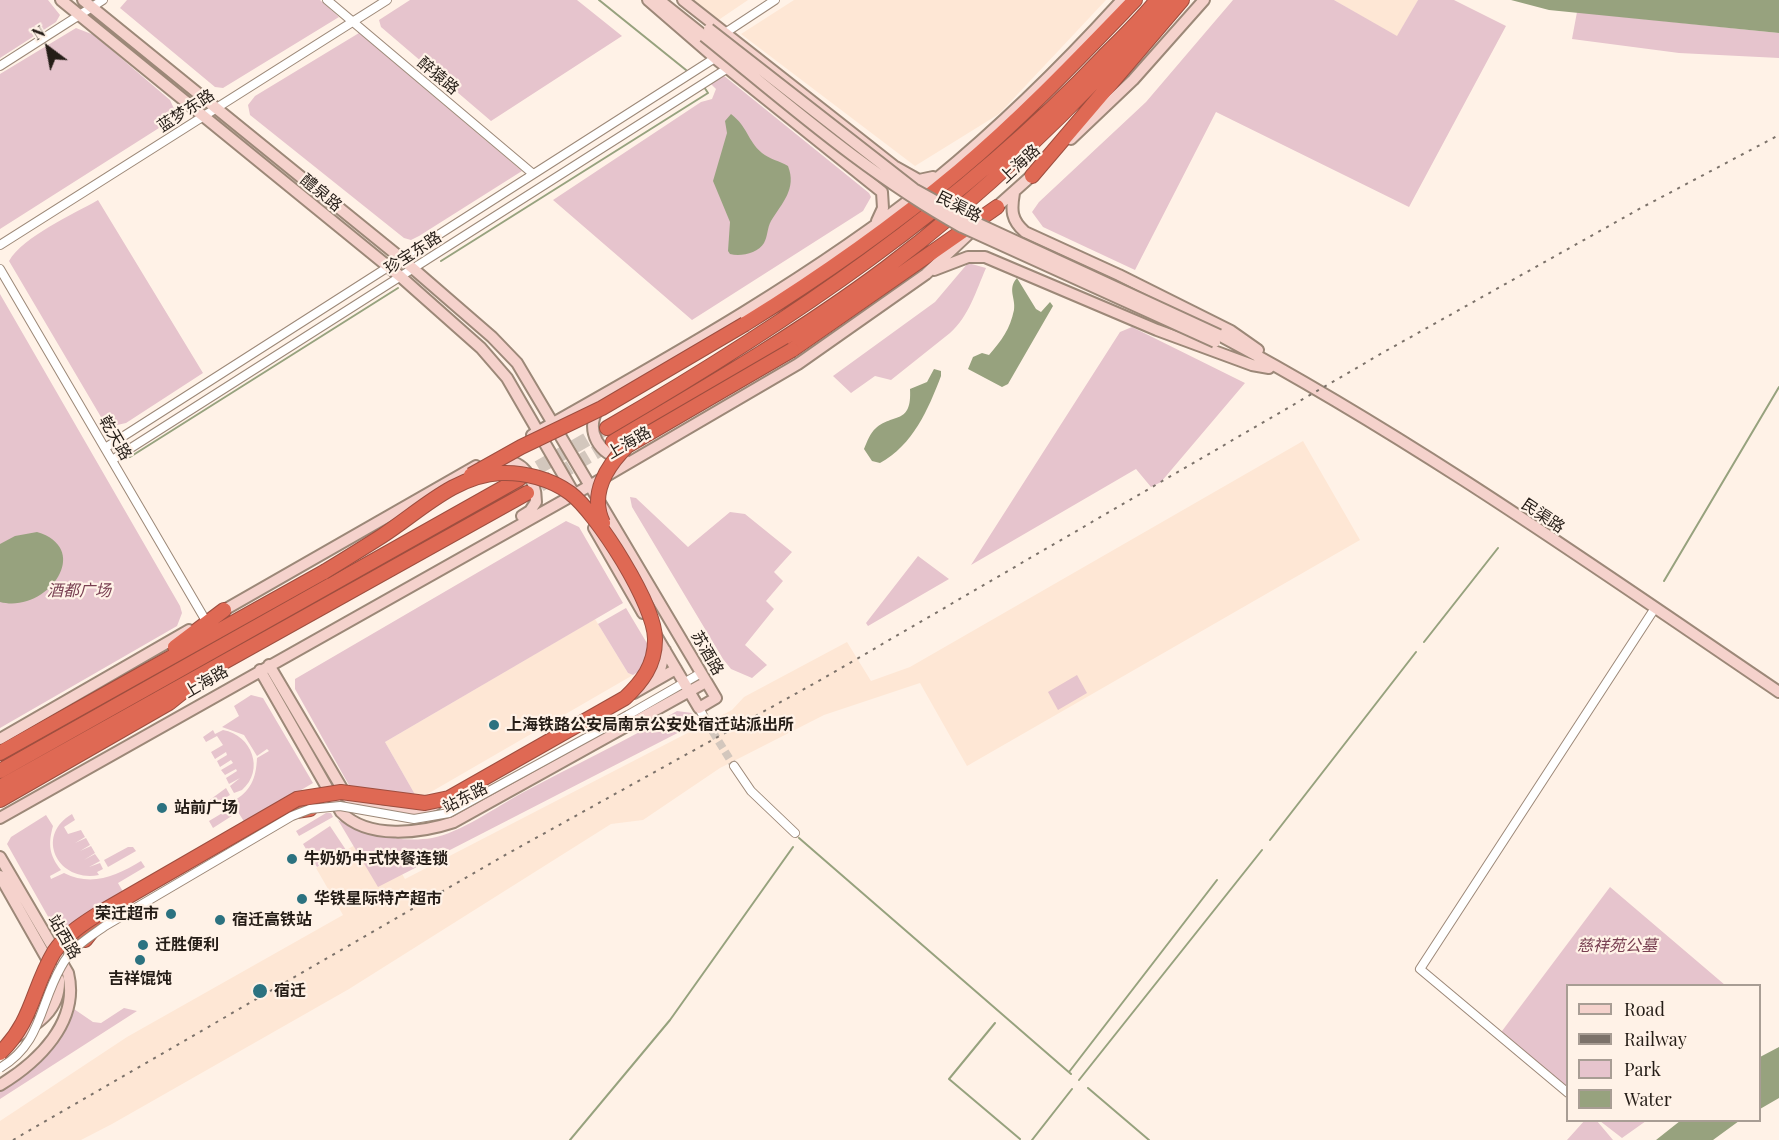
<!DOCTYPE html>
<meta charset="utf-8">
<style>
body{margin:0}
#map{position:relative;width:1779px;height:1140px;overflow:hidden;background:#fff2e7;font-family:"Playfair Display",serif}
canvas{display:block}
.legend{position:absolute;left:1566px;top:984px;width:195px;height:138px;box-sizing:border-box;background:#fff2e7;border:2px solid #a89d94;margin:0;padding:8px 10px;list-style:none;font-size:18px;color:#251d17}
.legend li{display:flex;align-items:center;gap:12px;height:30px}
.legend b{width:30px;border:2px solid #a89d94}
.north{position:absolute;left:18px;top:18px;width:60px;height:60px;-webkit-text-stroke:4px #fff2e7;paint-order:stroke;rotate:328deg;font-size:16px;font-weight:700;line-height:24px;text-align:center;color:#251d17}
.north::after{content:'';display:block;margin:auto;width:21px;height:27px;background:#251d17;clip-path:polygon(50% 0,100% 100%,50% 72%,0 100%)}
</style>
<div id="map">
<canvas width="1779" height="1140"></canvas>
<ul class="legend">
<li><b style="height:8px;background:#f5d2cc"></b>Road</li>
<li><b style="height:8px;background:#7c726a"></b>Railway</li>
<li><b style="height:16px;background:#e6c4cd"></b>Park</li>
<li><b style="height:16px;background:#97a27e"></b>Water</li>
</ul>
<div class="north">N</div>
</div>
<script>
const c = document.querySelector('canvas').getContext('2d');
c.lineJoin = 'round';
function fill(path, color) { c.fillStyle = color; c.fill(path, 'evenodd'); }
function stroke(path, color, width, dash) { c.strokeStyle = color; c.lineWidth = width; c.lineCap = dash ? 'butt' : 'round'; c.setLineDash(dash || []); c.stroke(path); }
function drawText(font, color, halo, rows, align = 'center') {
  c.font = font + ' "Playfair Display","Noto Sans SC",serif'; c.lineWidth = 4.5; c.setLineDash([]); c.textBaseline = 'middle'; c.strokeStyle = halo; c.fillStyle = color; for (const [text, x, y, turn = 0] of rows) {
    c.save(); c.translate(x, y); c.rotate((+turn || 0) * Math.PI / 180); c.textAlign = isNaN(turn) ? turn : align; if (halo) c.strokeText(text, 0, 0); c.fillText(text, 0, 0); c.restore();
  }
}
fill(new Path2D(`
 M691 0H748L717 21Z
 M794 0H1106L999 114 915 166 741 34Z
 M1334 0H1418L1397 37Z
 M1303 441 1360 540 967 766 920 683 824 715 720 768 643 820 611 824 349 989 112 1124 81 1140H0V1121L127 1037 343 915 316 868 377 832 405 879 732 710 744 697 847 642 871 681 910 667Z
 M595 619 628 673 633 675 424 796 417 798 385 742Z`), '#fee7d5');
fill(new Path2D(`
 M0 0H48L60 15 56 22 0 58Z
 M127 0H320L339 17 223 88 215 87 120 8Z
 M410 0H577L622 36 491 121 381 27 379 20Z
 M1233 0H1334L1397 36 1418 0H1454L1506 26 1409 207 1216 112 1135 270 1043 227 1032 212 1039 202 1146 102Z
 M1577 12 1779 33V58L1679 53 1572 39Z
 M76 28 94 35 170 100 176 113 170 121 0 229V74Z
 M359 33 522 171 419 236 411 240 404 238 250 115 248 105 255 96Z
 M723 75 869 193 871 197 863 211 692 320 553 200 701 102 712 99 716 89 711 84Z
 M98 200 203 373 126 423C114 426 108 427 101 417L9 261C24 236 72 215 98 200Z
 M968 263 986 268C976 291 969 316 950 333L891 380 875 376 851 393 833 376 935 302Z
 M0 294 180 606 182 613 177 626 0 728Z
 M1132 327 1245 383 1161 482 1151 487 1136 469 971 565 1120 332Z
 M630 497 636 498 688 547 730 512 745 514 792 552 774 572 783 581 766 601 774 609 745 645 767 665 752 678 731 669 723 659 632 507Z
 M566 521 579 527 623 603 385 742 417 798 350 787 295 689V679Z
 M918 556 949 579 868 626 866 623Z
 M626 608 657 660 633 675 628 673 598 624Z
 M1077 675 1087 693 1058 710 1048 692Z
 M251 695 263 698 313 783 245 823 238 812 213 828 209 821 234 806 232 802C251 791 256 779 257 758L269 751 267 749 257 756 244 735 222 727 239 716 234 706Z
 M677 711 692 713 697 723 378 887 338 820C365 835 402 843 432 838 460 833 496 807 522 793 574 765 626 741 677 711Z
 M213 730 215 734 223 730C252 735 265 770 242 790L234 793 230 786 240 778 229 784 226 778 237 771 236 769 225 775 221 770 233 763 231 760 220 767 217 761 227 755 226 752 215 759 211 752 223 745 217 736 206 742 203 737Z
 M226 788 230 795 203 811 200 807Z
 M326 813H331L333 817 299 836 296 831Z
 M72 814 75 820 64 827 68 834 81 830 85 837 75 843 86 838 90 845 80 851 91 846 95 853 84 860 95 854 100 861 89 867 100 863 103 869 97 872 99 875C58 883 34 836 72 814Z
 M46 815 53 826C48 844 49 855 61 870L50 876 51 879 64 873C92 887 116 876 141 861L145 867 118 883 125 895 59 936 7 844 11 837Z
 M330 826 346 850 317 867 303 844Z
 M128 847H133L136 851 108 867 104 860Z
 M1610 887 1725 985 1568 986 1567 1093 1499 1035Z
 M124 1008 137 1011 0 1099V1091C43 1066 51 1056 70 1011L74 1009 93 1022 101 1023Z
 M1585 1120 1597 1121 1613 1140H1567Z
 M1600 1121H1646L1622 1138Z`), '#e6c4cd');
fill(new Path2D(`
 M1511 0H1779V33L1549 10Z
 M731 114C748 127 747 140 762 153 769 159 780 161 788 166 797 189 782 203 771 221 767 228 768 236 764 243 758 253 741 257 730 254L728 251 730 222 713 181 727 133 725 121Z
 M1017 278 1036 309 1041 312 1050 302 1053 306 1008 384 1002 387 968 369 973 357 982 353 989 355C1002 340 1010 329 1014 310 1016 298 1007 289 1017 278Z
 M934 369 941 371V376C928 410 913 445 880 463L872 461 864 449C867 442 870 433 876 428 893 413 912 425 910 389L927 382Z
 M37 532C94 549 47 614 0 602V544L15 536Z
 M1779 1047V1098L1760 1109V1057Z
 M1680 1121V1120L1739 1121 1713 1140H1656Z`), '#97a27e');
stroke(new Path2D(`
 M599 0 686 70
 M441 261 708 93 704 87
 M130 457 398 288
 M1664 581 1779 387
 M1424 642 1498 548
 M799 838 1071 1074
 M1270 840 1416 652
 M995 1023 949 1079 1020 1139
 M1069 1072 1217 880
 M1079 1080 1262 850
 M1088 1088 1149 1140
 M570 1140 670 1020 793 847
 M1032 1140 1072 1089`), '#97a27e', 2);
stroke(new Path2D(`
 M706 721 734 766`), '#d3c7bd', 8, [8, 4]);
stroke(new Path2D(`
 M520 478 605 429
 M540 485 613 442`), '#d3c7bd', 14, [14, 7]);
const street = new Path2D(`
 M327 0 532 173
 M725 33 775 0
 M0 66 103 0
 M0 245 387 0
 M0 269 206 621
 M105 448 715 58
 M112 460 728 68
 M699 708 706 721
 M628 715 701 673
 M734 766 751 791 795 833
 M1568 1093 1420 969 1655 608`);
const secondary = new Path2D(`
 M61 0 401 277 481 348 507 378 576 497
 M83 0 402 259 492 337 517 363 716 698 699 708 654 632
 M648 0 715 58 882 192 883 208 877 221
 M659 0 704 36
 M683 0 894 166 919 180 933 177
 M1071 139 1133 80 1204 0
 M1014 193C1011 210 1011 220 1025 232L1119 275 1231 331 1258 350
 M991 212 1038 170
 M934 270 968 257H985L1157 330 1252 365 1269 368
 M1219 335C1414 439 1596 568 1779 692
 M598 409C585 431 599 455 624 459
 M532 435C667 359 814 277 935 180 1002 125 1064 64 1122 0
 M497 463C522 455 536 480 536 502L530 511 522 516
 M594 528 643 613
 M219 613 476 466
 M269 665 347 797C370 813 410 816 435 805
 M260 670 341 812C368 840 421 833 454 822L706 682
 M654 681 659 674 665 650
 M634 693 676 669
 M0 739 189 630
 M0 818 591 485 798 364 926 274 974 229
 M0 857 68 973C80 1022 38 1062 0 1085
 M0 876 59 980C60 1010 38 1024 14 1038`);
const highway = new Path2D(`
 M1032 176 1182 0
 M745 324C819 278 892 227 959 171 1022 118 1078 59 1135 0
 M792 350 997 207
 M607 428C786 324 960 207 1104 56 1122 38 1141 20 1157 0
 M613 442C706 387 799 333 886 268 991 189 1083 98 1170 0
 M175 647 224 610
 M0 753 324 572
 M0 771 519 479
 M0 787 527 493
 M0 800 169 703 184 691
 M275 814 310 809
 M85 940 103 917 112 910`);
stroke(street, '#9c8878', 10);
stroke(secondary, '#9c8878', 14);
stroke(highway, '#9e4e3f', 16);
stroke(street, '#fff', 8);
stroke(secondary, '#f5d2cc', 10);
stroke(highway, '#df6954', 14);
stroke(new Path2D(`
 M13 1140 507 854 824 678 1384 352 1641 208 1779 135`), '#7c726a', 2, [3, 6]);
const streetBridge = new Path2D(`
 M0 1068C42 1043 39 1005 61 967 71 948 88 938 105 926L292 816 310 809 340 806 414 819 449 813 628 715`);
const secondaryBridge = new Path2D(`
 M709 29 914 189 970 220 1219 335
 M704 36C787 103 868 175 962 227L1215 342`);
const highwayBridge = new Path2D(`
 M471 475 521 447 602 408 745 324
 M603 523C589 494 607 466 627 446L792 350
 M0 1053C33 1021 32 989 54 952 66 934 85 922 103 911L297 799 341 792 425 803 449 798 625 698C642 682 655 665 655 640 656 606 597 513 570 493 551 479 524 472 501 473 455 475 419 512 382 536 363 548 344 560 324 572`);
stroke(streetBridge, '#9c8878', 10, []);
stroke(secondaryBridge, '#9c8878', 14, []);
stroke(highwayBridge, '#9e4e3f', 16, []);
stroke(streetBridge, '#fff', 8);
stroke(secondaryBridge, '#f5d2cc', 10);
stroke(highwayBridge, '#df6954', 14);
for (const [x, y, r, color] of [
 [494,725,6,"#2c7280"],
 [162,808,6,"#2c7280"],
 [292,859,6,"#2c7280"],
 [302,899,6,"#2c7280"],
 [171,914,6,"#2c7280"],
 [220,920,6,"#2c7280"],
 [143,945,6,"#2c7280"],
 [140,960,6,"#2c7280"],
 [260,991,8,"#2c7280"]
]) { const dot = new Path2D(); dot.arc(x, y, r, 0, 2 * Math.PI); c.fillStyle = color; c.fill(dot); stroke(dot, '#fff2e7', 2); }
drawText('16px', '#251d17', '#fff2e7', [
 ["醉猿路",438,76,40],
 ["蓝梦东路",186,111,-33],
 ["上海路",1020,164,-43],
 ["醴泉路",321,193,39],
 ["民渠路",959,207,27],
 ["珍宝东路",413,253,-33],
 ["乾天路",115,438,60],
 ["上海路",629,443,-30],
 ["民渠路",1543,516,34],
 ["苏酒路",707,653,60],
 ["上海路",206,682,-30],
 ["站东路",465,798,-27],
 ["站西路",64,937,60]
]);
drawText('italic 16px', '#794052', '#fff2e7', [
 ["酒都广场",79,591],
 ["慈祥苑公墓",1617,946]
]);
drawText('bold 16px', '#251d17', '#fff2e7', [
 ["上海铁路公安局南京公安处宿迁站派出所",506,725],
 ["站前广场",174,808],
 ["牛奶奶中式快餐连锁",304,859],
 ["华铁星际特产超市",314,899],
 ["荣迁超市",159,914,"right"],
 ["宿迁高铁站",232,920],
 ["迁胜便利",155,945],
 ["吉祥馄饨",140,979,"center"],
 ["宿迁",274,991]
], 'left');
</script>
